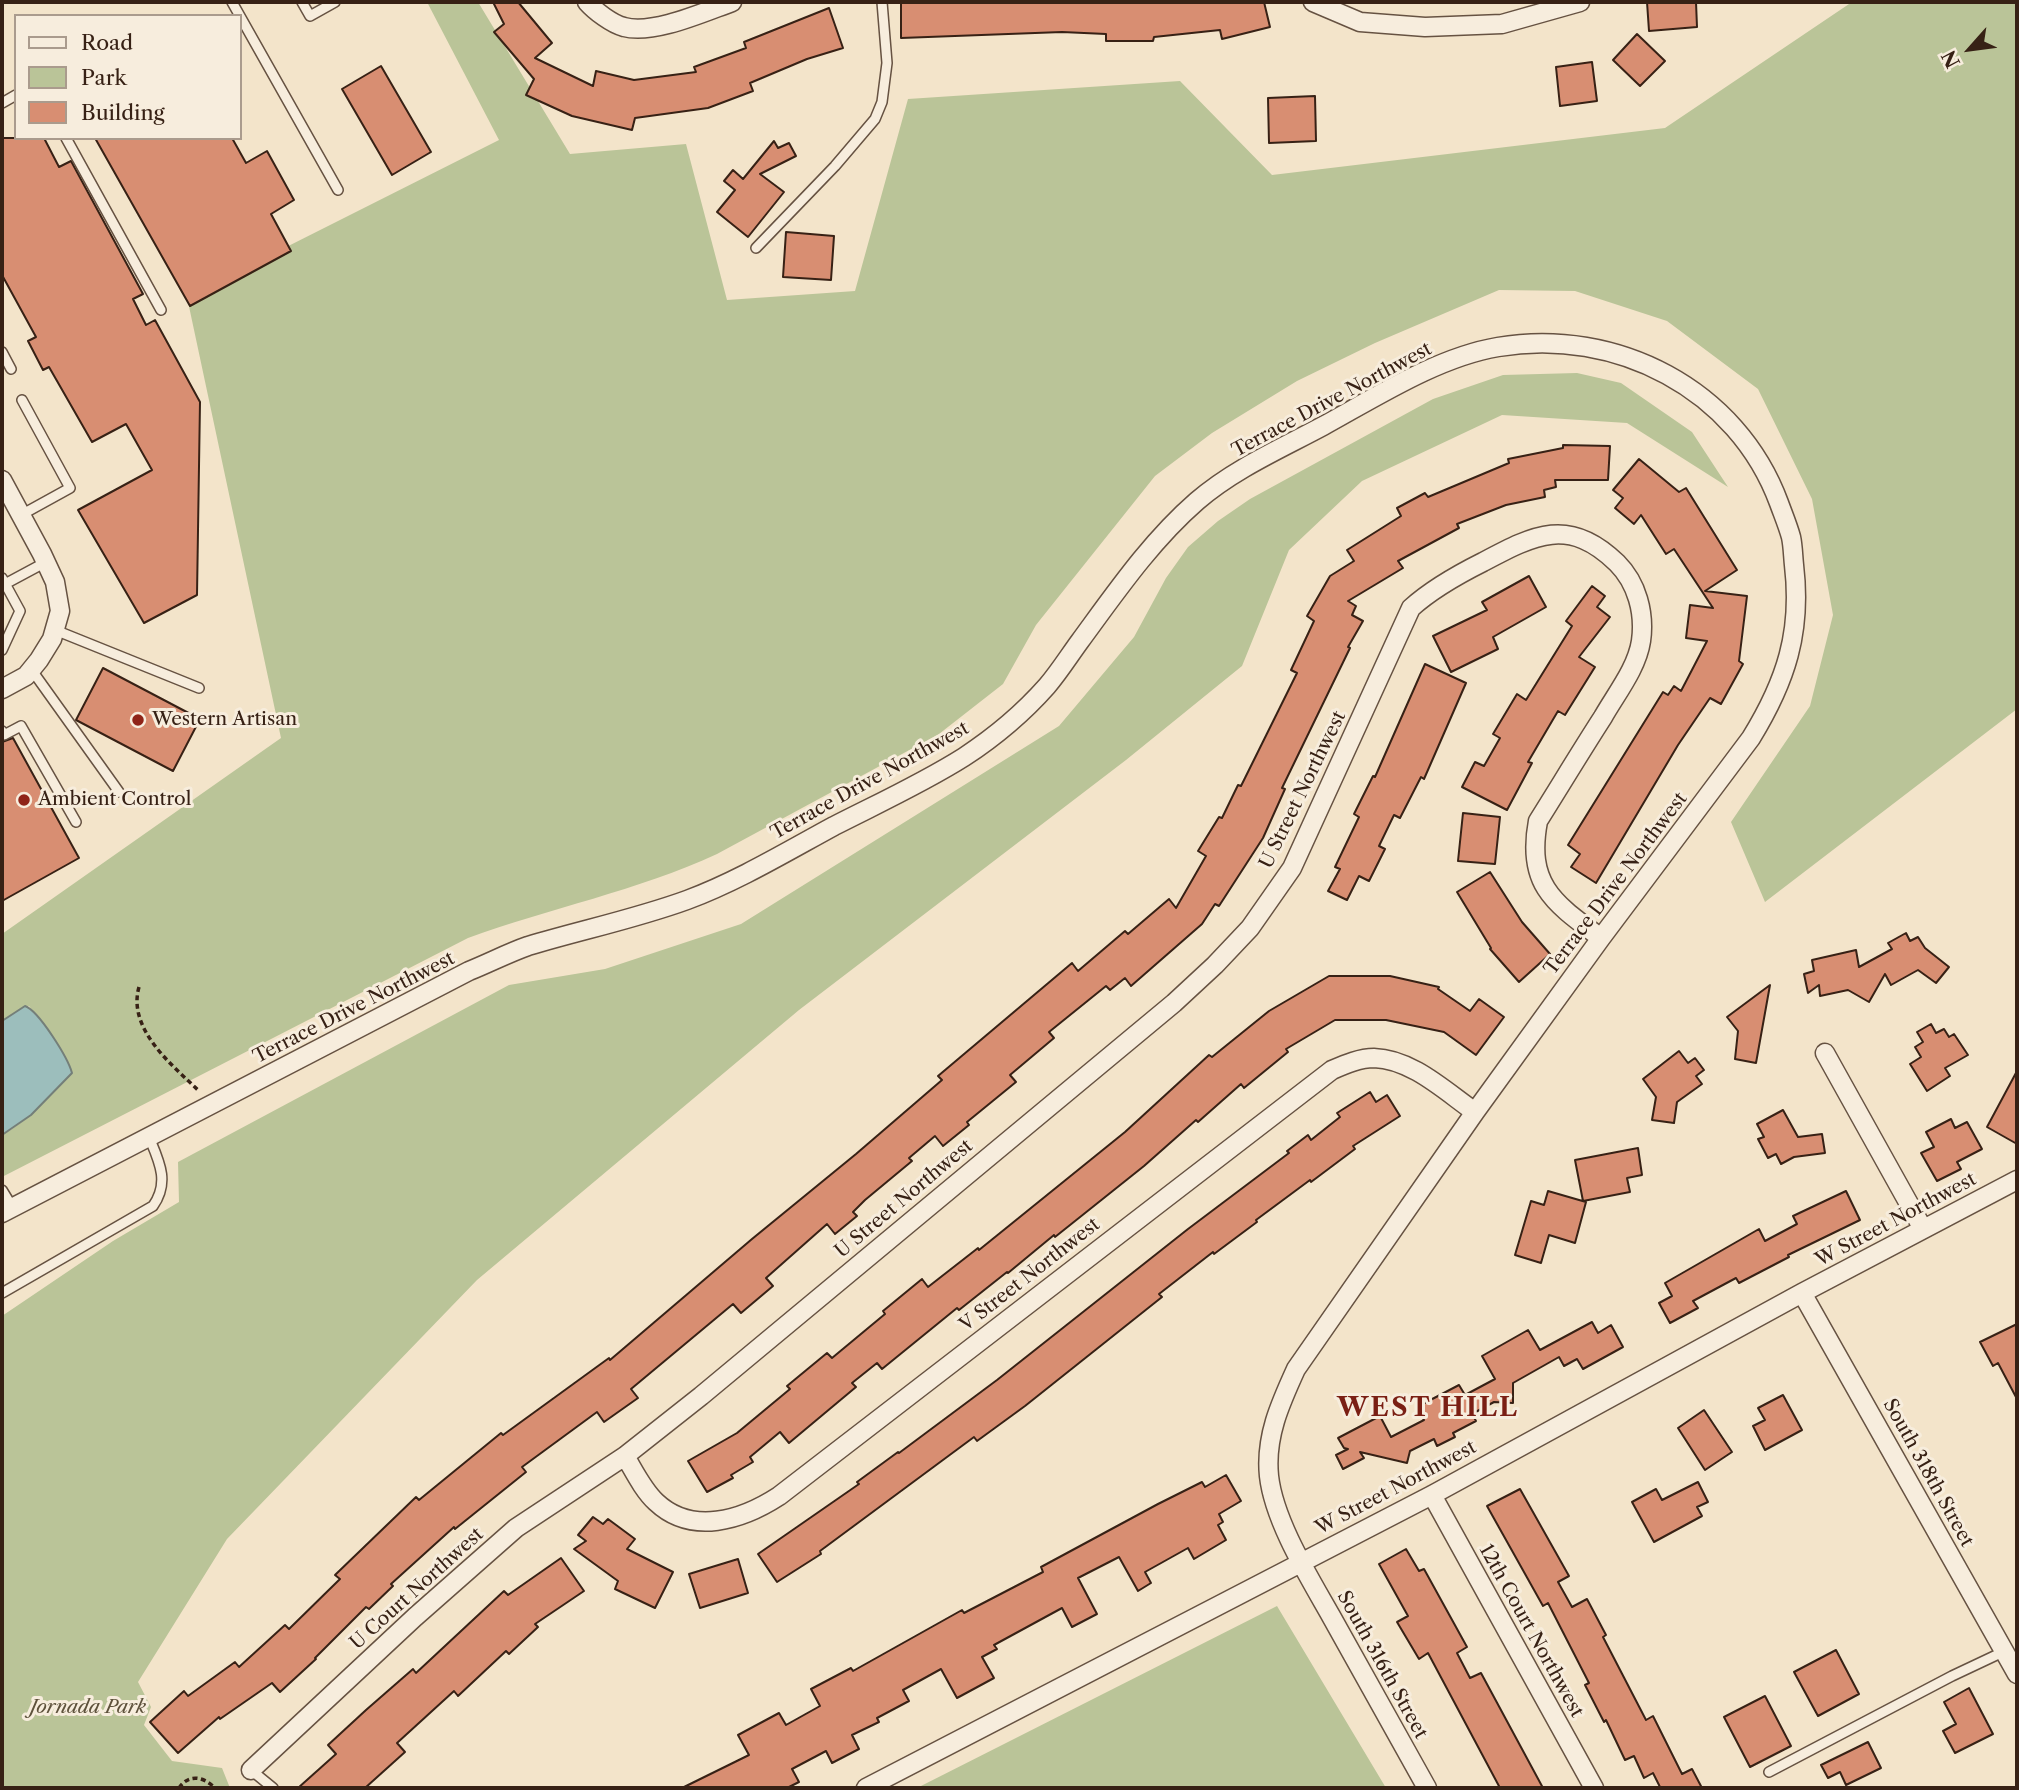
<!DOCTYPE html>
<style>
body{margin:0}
#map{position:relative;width:2019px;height:1790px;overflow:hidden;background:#f3e4ca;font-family:"Libre Caslon Text",serif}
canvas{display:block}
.frame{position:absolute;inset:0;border:4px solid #372115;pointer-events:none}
.legend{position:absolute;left:14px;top:14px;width:228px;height:126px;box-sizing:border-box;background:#f7eddd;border:2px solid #aa9b8d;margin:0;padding:9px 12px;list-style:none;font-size:21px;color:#372115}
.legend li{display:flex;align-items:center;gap:14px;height:35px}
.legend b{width:35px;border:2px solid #aa9b8d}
.north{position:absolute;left:1935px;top:14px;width:70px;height:70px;-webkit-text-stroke:5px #f7eddd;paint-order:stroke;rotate:242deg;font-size:19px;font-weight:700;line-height:28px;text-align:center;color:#372115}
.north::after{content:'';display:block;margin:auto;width:24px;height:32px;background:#372115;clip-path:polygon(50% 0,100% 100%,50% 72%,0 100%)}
</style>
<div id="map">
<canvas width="2019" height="1790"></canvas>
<div class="frame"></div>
<ul class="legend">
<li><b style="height:9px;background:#f7eddd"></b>Road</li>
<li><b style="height:19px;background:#bac498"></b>Park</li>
<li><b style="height:19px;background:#d88e72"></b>Building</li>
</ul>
<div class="north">N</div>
</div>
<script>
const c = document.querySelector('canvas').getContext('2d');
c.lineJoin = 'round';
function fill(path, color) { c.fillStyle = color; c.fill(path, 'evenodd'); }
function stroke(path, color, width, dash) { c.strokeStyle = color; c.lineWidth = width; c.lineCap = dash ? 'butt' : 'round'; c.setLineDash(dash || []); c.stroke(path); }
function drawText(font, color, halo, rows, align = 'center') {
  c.font = font + ' "Libre Caslon Text",serif'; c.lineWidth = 6; c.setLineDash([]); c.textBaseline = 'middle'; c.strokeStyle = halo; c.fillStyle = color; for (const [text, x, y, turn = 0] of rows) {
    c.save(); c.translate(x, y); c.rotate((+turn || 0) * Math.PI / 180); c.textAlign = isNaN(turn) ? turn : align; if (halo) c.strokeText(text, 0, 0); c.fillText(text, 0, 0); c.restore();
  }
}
fill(new Path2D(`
 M427 2H478L570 154 686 144 727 300 855 291 908 99 1180 81 1272 175 1665 128 1852 2H2017V709L1765 902 1731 822 1810 706 1833 615 1812 499 1758 389 1667 321 1575 291 1499 290 1375 343 1297 381 1212 433 1155 476 1036 625 1003 684 939 734 717 854C637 891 550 908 468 938L2 1177V1135C31 1119 51 1095 71 1068L49 1032 29 1006 20 1009 2 1021V934L281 738 187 297 499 140Z
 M1577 373 1621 383 1692 432 1728 487 1627 423 1502 415 1362 481 1289 550 1242 666 1126 760 799 1010 477 1280 227 1539 138 1682 151 1707 144 1725 172 1761 222 1768 230 1788H2V1316L113 1241 179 1202 178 1162 509 985 605 969 741 924 1059 726 1134 637 1166 578 1188 547 1218 521 1250 499 1433 399 1503 375Z
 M1277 1606 1386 1788H917Z`), '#bac498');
const water = new Path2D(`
 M25 1006C39 1011 68 1058 72 1073L31 1115 2 1135V1021Z`);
fill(water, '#9cbebc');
stroke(water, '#747f79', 2);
const building = new Path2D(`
 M493 2H518L552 43 535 58 593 86 596 71 634 80 696 72 694 67 746 48 744 42 829 8 843 48 807 59 750 83 753 91 708 108 635 118 632 130 572 116 526 95 534 79 494 32 504 24Z
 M901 2H1264L1270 27 1222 39 1220 30 1154 37 1153 41H1106V34L1062 32 901 38Z
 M1647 2H1696L1697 27 1649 31Z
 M1637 34 1665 61 1640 86 1613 60Z
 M1592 62 1597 101 1560 106 1556 67Z
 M381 66 431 152 392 175 342 89Z
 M1315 96 1316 141 1269 143 1268 98Z
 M2 138H44L59 167 71 161 143 294 133 299 146 325 155 320 200 402 197 595 144 623 78 510 152 470 126 424 92 442 49 367 43 370 28 341 36 337 2 275Z
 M95 138H232L246 163 267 151 294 200 271 214 291 251 190 306Z
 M774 141 778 148 789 143 796 156 760 174 784 192 748 237 717 212 735 190 724 181 733 170 743 179Z
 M786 232 834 236 831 280 783 277Z
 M1563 445 1610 446 1608 480H1555L1556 487 1544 490 1545 497 1506 505 1457 524 1459 528 1398 561 1403 568 1348 601 1356 606 1352 615 1363 621 1348 647 1350 648 1282 788 1285 789 1263 838 1219 906 1215 904 1202 924 1131 986 1125 978 1110 990 1106 986 1049 1032 1054 1038 1010 1075 1016 1082 967 1122 969 1125 943 1146 935 1136 909 1158 912 1161 865 1200 853 1212 857 1216 835 1234 827 1224 766 1278 773 1286 741 1313 733 1304 631 1389 638 1398 604 1422 597 1412 522 1467 526 1472 455 1529 454 1527 391 1584 393 1586 369 1609 366 1607 315 1658 316 1659 280 1692 272 1683 220 1719 219 1717 178 1753 150 1722 184 1691 188 1696 235 1662 239 1667 285 1625 289 1629 340 1579 335 1575 416 1497 419 1500 501 1433 503 1435 609 1358 610 1360 752 1239 856 1154 942 1080 938 1076 1072 963 1078 971 1125 931 1128 934 1169 899 1176 908 1206 856 1198 851 1219 817 1222 818 1238 785 1241 786 1297 673 1291 670 1314 621 1307 616 1330 576 1354 561 1347 550 1401 516 1397 508 1425 493 1428 497 1509 463 1508 459 1563 448Z
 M1639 459 1679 492 1686 488 1737 570 1705 591 1747 596 1739 661 1743 664 1721 704 1710 698 1678 745 1596 883 1571 867 1580 854 1568 845 1663 692 1668 695 1674 686 1681 691 1707 641 1686 638 1690 605 1713 608 1674 549 1666 554 1641 515 1634 524 1615 508 1623 498 1613 490Z
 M1529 576 1546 607 1493 637 1498 649 1451 672 1433 636 1487 610 1482 602Z
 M1592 586 1605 596 1597 607 1610 617 1579 657 1595 667 1565 715 1558 711 1528 762 1532 763 1507 810 1462 787 1475 762 1484 766 1500 738 1493 734 1517 694 1526 700 1572 626 1566 621Z
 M1425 664 1466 683 1424 779 1421 777 1400 818 1394 815 1379 846 1385 849 1369 881 1359 876 1347 900 1328 891 1340 869 1335 867 1359 817 1354 814 1373 776 1375 777Z
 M103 668 200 719 173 771 76 720Z
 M13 738 79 858 2 901V742Z
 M1463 813 1500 817 1495 864 1458 861Z
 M1490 872 1522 922 1550 954 1519 982 1490 949 1491 948 1457 892Z
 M1906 933 1910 941 1918 937 1925 948 1949 967 1936 983 1918 970 1891 985 1885 974 1869 1002 1848 990 1820 996 1819 985 1808 993 1804 974 1814 971 1812 960 1856 950 1859 967 1892 949 1888 943Z
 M1329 976H1390L1439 987 1438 989 1470 1011 1479 999 1504 1017 1476 1055 1444 1032 1386 1020H1335L1286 1049 1288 1052 1244 1088 1241 1084 1198 1122 1196 1120 1144 1166 1055 1237 1054 1235 1008 1273 1007 1272 959 1310 957 1308 882 1369 877 1363 852 1383 856 1387 789 1443 780 1432 750 1457 753 1462 731 1475 733 1478 707 1492 688 1461 737 1433 790 1389 787 1386 827 1353 832 1358 885 1314 883 1311 922 1279 928 1287 978 1248 979 1250 1125 1132 1209 1055 1212 1057 1269 1011Z
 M1770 985 1756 1063 1735 1059 1738 1031 1727 1017Z
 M1931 1024 1936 1033 1944 1029 1949 1037 1954 1034 1968 1055 1945 1068 1950 1076 1927 1091 1910 1064 1921 1057 1915 1047 1923 1042 1917 1032Z
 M1679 1051 1688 1063 1695 1058 1704 1070 1696 1076 1702 1084 1677 1102 1674 1123 1652 1120 1656 1097 1643 1079Z
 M2017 1071V1144L1987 1127Z
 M1370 1092 1376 1102 1387 1095 1400 1116 1353 1146 1355 1149 1311 1182 1310 1180 1256 1220 1257 1222 1214 1254 1213 1252 1159 1294 1162 1297 1025 1406 977 1441 974 1437 820 1551 821 1554 777 1582 758 1554 859 1484 857 1482 898 1452 899 1453 997 1380 1188 1229 1289 1153 1287 1151 1308 1135 1311 1140 1340 1117 1337 1113Z
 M1783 1110 1798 1137 1822 1134 1825 1153 1794 1157 1781 1164 1776 1154 1768 1158 1758 1139 1764 1137 1757 1124Z
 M1951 1119 1955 1128 1967 1122 1982 1149 1957 1162 1961 1169 1937 1181 1921 1153 1934 1147 1926 1132Z
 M1638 1148 1642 1175 1627 1178 1630 1192 1583 1201 1575 1160Z
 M1548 1191 1586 1202 1575 1243 1549 1235 1541 1263 1515 1255 1531 1201 1544 1205Z
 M1846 1191 1860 1220 1788 1255 1789 1257 1739 1283 1736 1278 1693 1301 1698 1308 1670 1323 1659 1303 1672 1296 1665 1283 1759 1229 1765 1241 1797 1224 1793 1216Z
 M1592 1322 1598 1333 1611 1325 1623 1347 1583 1369 1577 1359 1564 1366 1559 1357 1513 1383V1403L1494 1402 1472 1414 1476 1421 1453 1433 1455 1437 1437 1446 1434 1439 1410 1451 1407 1463 1360 1452 1364 1458 1343 1469 1336 1455 1348 1449 1344 1448 1338 1438 1380 1416 1391 1437 1424 1420 1417 1407 1459 1385 1465 1395 1495 1379 1482 1356 1528 1330 1540 1350Z
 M2017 1324V1399L1998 1363 1993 1366 1980 1342Z
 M1783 1395 1802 1430 1765 1450 1753 1426 1765 1420 1758 1408Z
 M1704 1410 1732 1452 1705 1470 1678 1428Z
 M1226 1475 1241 1501 1219 1514 1223 1522 1218 1525 1226 1540 1194 1559 1188 1548 1145 1572 1151 1583 1138 1591 1119 1557 1078 1578 1097 1614 1072 1627 1062 1608 994 1645 997 1649 982 1657 994 1678 957 1698 941 1669 903 1690 909 1701 877 1718 879 1722 852 1735 859 1749 832 1763 826 1751 792 1769 799 1782 787 1788H682L749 1755 738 1735 779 1713 786 1725 820 1706 811 1689 851 1668 853 1671 962 1610 964 1613 1043 1572 1041 1567 1158 1504 1202 1482 1205 1487Z
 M1698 1482 1708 1502 1697 1507 1702 1516 1654 1542 1632 1502 1656 1489 1662 1500Z
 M1520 1489 1569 1576 1558 1582 1572 1607 1587 1599 1606 1635 1603 1637 1646 1720 1653 1716 1682 1774 1692 1769 1702 1788H1656L1660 1787 1653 1773 1644 1778 1634 1756 1625 1760 1606 1720 1604 1722 1585 1685 1589 1683 1548 1603 1543 1606 1487 1506Z
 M593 1517 603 1524 608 1519 635 1539 627 1549 673 1572 655 1608 615 1589 618 1581 574 1549 586 1541 578 1535Z
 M1406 1549 1419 1571 1424 1569 1467 1647 1457 1653 1470 1678 1481 1673 1543 1788H1500L1428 1653 1419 1659 1397 1622 1408 1616 1379 1564Z
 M561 1558 584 1591 535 1624 538 1627 509 1654 506 1651 458 1696 454 1691 397 1743 405 1752 365 1788H298L336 1754 328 1745 366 1710 413 1669 416 1673 504 1591 508 1595Z
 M738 1559 748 1593 700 1608 689 1574Z
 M1836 1650 1859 1694 1818 1716 1794 1672Z
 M1969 1688 1993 1734 1955 1753 1943 1731 1956 1724 1944 1702Z
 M1765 1696 1791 1746 1750 1767 1724 1717Z
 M1868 1742 1881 1768 1846 1785 1840 1772 1828 1778 1821 1765Z`);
fill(building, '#d88e72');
stroke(building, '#372115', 2);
const lane = new Path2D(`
 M232 2 338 190
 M302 2 310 16 335 2
 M2 103 16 95
 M66 138 161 310
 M756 248 835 166 875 119 882 102 887 63 882 2
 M2 352 11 369
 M21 515 70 488 22 400
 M2 578 20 611 2 650
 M5 584 46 562
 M55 630 199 688
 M31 669 119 792
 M2 731 4 735 21 726 76 822
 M2 1190 13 1208
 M2 1293 153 1206C170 1182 159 1161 149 1137
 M251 1770 273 1788
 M1769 1772 1952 1676 2005 1651`);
const street = new Path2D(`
 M587 2C595 11 612 24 624 27 653 35 704 12 732 2
 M1313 2 1360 22 1425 27 1502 24 1580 2
 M2 480 42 554 55 582 60 611 52 639 39 660 26 676 2 689
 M1825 1053 1923 1229
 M2 1213 469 971C489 963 508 953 528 946 581 930 635 919 687 900 738 881 786 852 834 826 877 804 923 783 964 757 993 738 1024 712 1047 686 1059 672 1069 656 1080 641 1116 592 1151 541 1197 501 1234 469 1280 449 1323 426 1376 397 1438 357 1498 347 1616 327 1737 389 1779 503 1783 514 1788 526 1791 537 1793 546 1793 556 1794 565 1802 632 1786 681 1751 738L1601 938 1475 1112 1296 1369C1280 1404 1265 1437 1269 1476 1274 1521 1309 1577 1331 1616 1363 1674 1395 1731 1427 1788
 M1802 1293 2017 1674
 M625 1456C634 1471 643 1490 656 1502 692 1536 742 1520 779 1496L1332 1070C1346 1064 1360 1058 1374 1058 1412 1059 1446 1092 1475 1112
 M1432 1495 1594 1788
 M251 1770 415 1617 516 1528 625 1456 701 1396 1174 1003 1215 965 1250 928 1292 868 1411 608C1432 589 1457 575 1483 562 1534 535 1569 516 1617 563 1637 583 1645 613 1641 641 1637 668 1616 694 1603 717 1581 751 1560 786 1538 821 1526 885 1554 903 1601 938
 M866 1788 1432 1495 1802 1293 2017 1180`);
stroke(lane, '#665242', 12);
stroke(street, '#665242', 21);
stroke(new Path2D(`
 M139 987C127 1029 172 1065 199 1091
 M179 1788C189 1773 204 1777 215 1788`), '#372115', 3.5, [5, 3.5]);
stroke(lane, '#f7eddd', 9);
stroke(street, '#f7eddd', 18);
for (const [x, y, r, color] of [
 [138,720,7,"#8f2418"],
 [24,800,7,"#8f2418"]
]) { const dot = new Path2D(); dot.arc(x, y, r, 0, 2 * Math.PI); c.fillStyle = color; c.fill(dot); stroke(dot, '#f7eddd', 2.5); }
drawText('19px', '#372115', '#f7eddd', [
 ["Terrace Drive Northwest",1332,400,-28],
 ["Terrace Drive Northwest",870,781,-29],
 ["U Street Northwest",1303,790,-64],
 ["Terrace Drive Northwest",1616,884,-53],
 ["Terrace Drive Northwest",354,1008,-27],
 ["U Street Northwest",904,1199,-40],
 ["W Street Northwest",1896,1220,-28],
 ["V Street Northwest",1030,1275,-38],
 ["South 318th Street",1928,1473,61],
 ["W Street Northwest",1396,1488,-28],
 ["U Court Northwest",417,1589,-42],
 ["12th Court Northwest",1531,1631,61],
 ["South 316th Street",1382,1665,61]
]);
drawText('19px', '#372115', '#f7eddd', [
 ["Western Artisan",152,720],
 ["Ambient Control",38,800]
], 'left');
drawText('italic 19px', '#5e523c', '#f7eddd', [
 ["Jornada Park",88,1708]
]);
c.letterSpacing = '2px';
drawText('bold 26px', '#7a1f14', '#f7eddd', [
 ["WEST HILL",1428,1408]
]);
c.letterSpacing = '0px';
</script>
